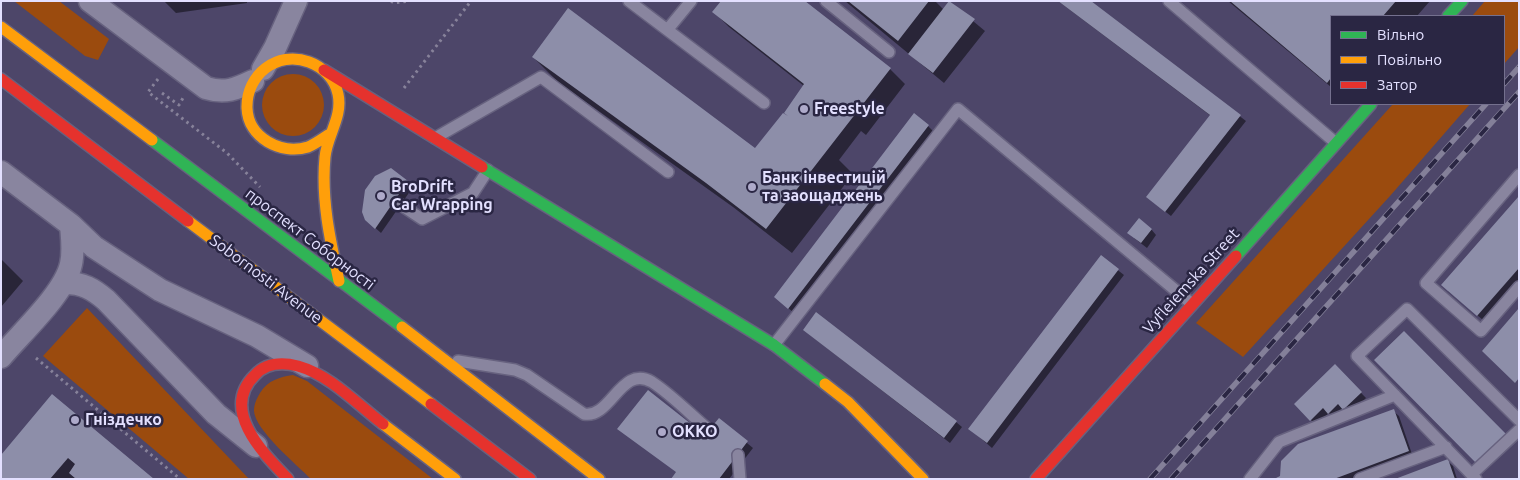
<!DOCTYPE html>
<meta charset="utf-8">
<style>
body{margin:0}
#map{position:relative;width:1520px;height:480px;overflow:hidden;background:#4d4669;font-family:Ubuntu,sans-serif}
canvas{display:block}
.frame{position:absolute;inset:0;border:2px solid #e3e0ff;pointer-events:none}
.legend{position:absolute;left:1330px;top:15px;width:175px;height:90px;box-sizing:border-box;background:#2a2643;border:1px solid #74708e;margin:0;padding:6px 9px;list-style:none;font-size:15px;color:#e3e0ff}
.legend li{display:flex;align-items:center;gap:10px;height:25px}
.legend b{width:25px;border:1px solid #74708e}
</style>
<div id="map">
<canvas width="1520" height="480"></canvas>
<div class="frame"></div>
<ul class="legend">
<li><b style="height:6px;background:#30b455"></b>Вільно</li>
<li><b style="height:6px;background:#ff9f0a"></b>Повільно</li>
<li><b style="height:6px;background:#e5322d"></b>Затор</li>
</ul>
</div>
<script>
const c = document.querySelector('canvas').getContext('2d');
c.lineJoin = 'round';
function fill(path, color) { c.fillStyle = color; c.fill(path, 'evenodd'); }
function stroke(path, color, width, dash) { c.strokeStyle = color; c.lineWidth = width; c.lineCap = dash ? 'butt' : 'round'; c.setLineDash(dash || []); c.stroke(path); }
function drawText(font, color, halo, rows, align = 'center') {
  c.font = font + ' Ubuntu,sans-serif'; c.lineWidth = 5; c.setLineDash([]); c.textBaseline = 'middle'; c.strokeStyle = halo; c.fillStyle = color; for (const [text, x, y, turn = 0] of rows) {
    c.save(); c.translate(x, y); c.rotate((+turn || 0) * Math.PI / 180); c.textAlign = isNaN(turn) ? turn : align; if (halo) c.strokeText(text, 0, 0); c.fillText(text, 0, 0); c.restore();
  }
}
fill(new Path2D(`
 M14 1H59L109 39 98 60 85 56Z
 M1485 1H1519V47L1504 64V16H1472Z
 M262 105a31 31 0 1 1 62 0a31 31 0 1 1-62 0Z
 M1393 104H1470L1390 196 1243 357 1196 323Z
 M87 308 249 479H189L43 356Z
 M293 375 307 381 433 479H311C297 465 255 430 254 411 254 404 257 398 260 393 268 380 280 377 293 375Z`), '#9b4b0e');
fill(new Path2D(`
 M164 1H247V3L176 13Z
 M845 1H935L944 10 950 2 985 31 944 83Z
 M1058 1H1089L1246 121 1171 216 1153 202 1211 116Z
 M1228 1H1430L1417 16H1331V87Z
 M714 12 890 69 905 84 866 135 861 131 839 160 853 174 792 253 733 207 558 82 533 57 756 150 792 122 804 86 729 27Z
 M928 126 933 131 794 313 781 302Z
 M407 182 413 187 381 233 372 225Z
 M1519 198V279L1483 320 1448 291Z
 M1151 229 1156 235 1147 248 1134 238Z
 M1101 257 1124 275 992 448 970 429Z
 M1 259 23 281 1 307Z
 M816 314 956 422 962 427 950 443 810 335Z
 M1335 366 1366 398 1350 414 1344 408 1334 418 1329 413 1316 425 1295 404Z
 M53 396 152 479H1Z
 M1393 411 1399 416 1413 457 1353 479H1277Z
 M719 420 753 448 729 479H672Z
 M1447 461 1453 466 1457 479H1398Z`), '#0007');
fill(new Path2D(`
 M721 1H805L891 68 766 229 706 183 532 57 568 8 755 148 783 113 788 116 784 113 804 84 712 12Z
 M848 1H929L898 41Z
 M949 1 975 19 933 73 908 54Z
 M1058 1H1091L1241 115 1165 212 1146 197 1210 115Z
 M1230 1H1396L1383 16H1331V78L1327 83Z
 M914 113 929 125 788 309 774 297Z
 M391 168 408 181 375 229 365 220 362 212 365 190 375 176Z
 M1519 196V268L1477 316 1441 285Z
 M1139 218 1152 229 1141 243 1127 233Z
 M1101 255 1119 269 987 443 968 429Z
 M1519 308V378L1515 383 1482 351Z
 M816 312 957 421 944 438 803 330Z
 M1404 331 1508 436 1478 465 1374 360Z
 M1335 364 1362 392 1343 410 1338 404 1328 414 1323 408 1310 421 1294 404Z
 M648 390 705 435 719 418 748 441 719 479H671L676 472 617 429Z
 M52 394 154 479H76L69 473 75 464 68 458 50 479H1V455Z
 M1394 409 1409 451 1334 479H1274L1280 476 1281 461 1298 444Z
 M1448 459 1455 479H1395Z`), '#8d8ea9');
const lane = new Path2D(`
 M629 1 764 103
 M826 1 889 52
 M1169 1 1336 143
 M668 29 691 1
 M435 138 541 77 668 172
 M1519 175 1426 283 1481 331 1519 287
 M401 205 422 219 473 193 488 170
 M774 345 958 109 1192 304
 M458 361 515 370 527 375 584 414C611 419 621 364 652 382 672 395 691 415 709 430
 M738 455 740 479
 M1472 474 1519 430
 M1250 479 1279 442 1395 395
 M1360 479 1446 447
 M1476 479 1357 356 1407 309 1519 420`);
const street = new Path2D(`
 M90 1 206 88C225 94 236 89 253 81
 M263 69 275 48 296 1
 M1 172 71 225 94 247 160 290 257 336 307 366
 M65 283C83 283 93 289 106 300L216 414 256 446
 M1 357C21 333 65 293 71 264 74 251 72 238 71 225`);
const fast = new Path2D(`
 M1448 16 1462 1
 M152 140 402 327
 M482 167 774 345 825 384
 M1236 256 1371 104`);
const slow = new Path2D(`
 M1 27 152 140
 M328 135C322 139 315 144 308 147 281 155 248 138 247 108 246 75 277 50 309 62 323 67 335 79 338 94 343 117 327 135 325 157 321 199 330 240 339 281
 M188 221 431 404
 M402 327 599 479
 M825 384 848 402 923 479
 M383 424 455 479`);
const jam = new Path2D(`
 M324 70 482 167
 M1 79 188 221
 M431 404 530 479
 M288 479C264 454 219 410 255 375 266 363 282 362 298 366 330 375 357 404 383 424
 M1036 479 1236 256`);
stroke(lane, '#67627f', 14);
stroke(street, '#67627f', 25);
stroke(fast, '#67627f', 14);
stroke(slow, '#67627f', 14);
stroke(jam, '#67627f', 14);
stroke(new Path2D(`
 M391 1 394 3 409 1
 M158 79 148 92 227 153 260 187
 M404 88 471 1
 M162 93 179 105 183 98
 M36 358 180 479`), '#87829a', 3, [2.5, 4]);
stroke(lane, '#89859f', 11);
stroke(street, '#89859f', 22);
stroke(fast, '#30b455', 11);
stroke(slow, '#ff9f0a', 11);
stroke(jam, '#e5322d', 11);
const rail = new Path2D(`
 M1504 84 1519 67
 M1150 479 1486 104
 M1171 479 1519 92`);
stroke(rail, '#848099', 5.5);
stroke(rail, '#2a2643', 4, [11]);
for (const [x, y, r, color] of [
 [804,109,5,"#aeaaca"],
 [752,187,5,"#aeaaca"],
 [381,196,5,"#aeaaca"],
 [75,420,5,"#aeaaca"],
 [662,432,5,"#aeaaca"]
]) { const dot = new Path2D(); dot.arc(x, y, r, 0, 2 * Math.PI); c.fillStyle = color; c.fill(dot); stroke(dot, '#2a2643', 2); }
drawText('bold 16px', '#e3e0ff', '#2a2643', [
 ["Freestyle",814,109],
 ["Банк інвестицій",762,178],
 ["та заощаджень",762,196],
 ["BroDrift",391,187],
 ["Car Wrapping",391,205],
 ["Гніздечко",85,420],
 ["OKKO",672,432]
], 'left');
drawText('16px', '#e3e0ff', '#2a2643', [
 ["проспект Соборності",310,239,37],
 ["Sobornosti Avenue",266,279,37],
 ["Vyfleiemska Street",1191,281,-48]
]);
</script>
